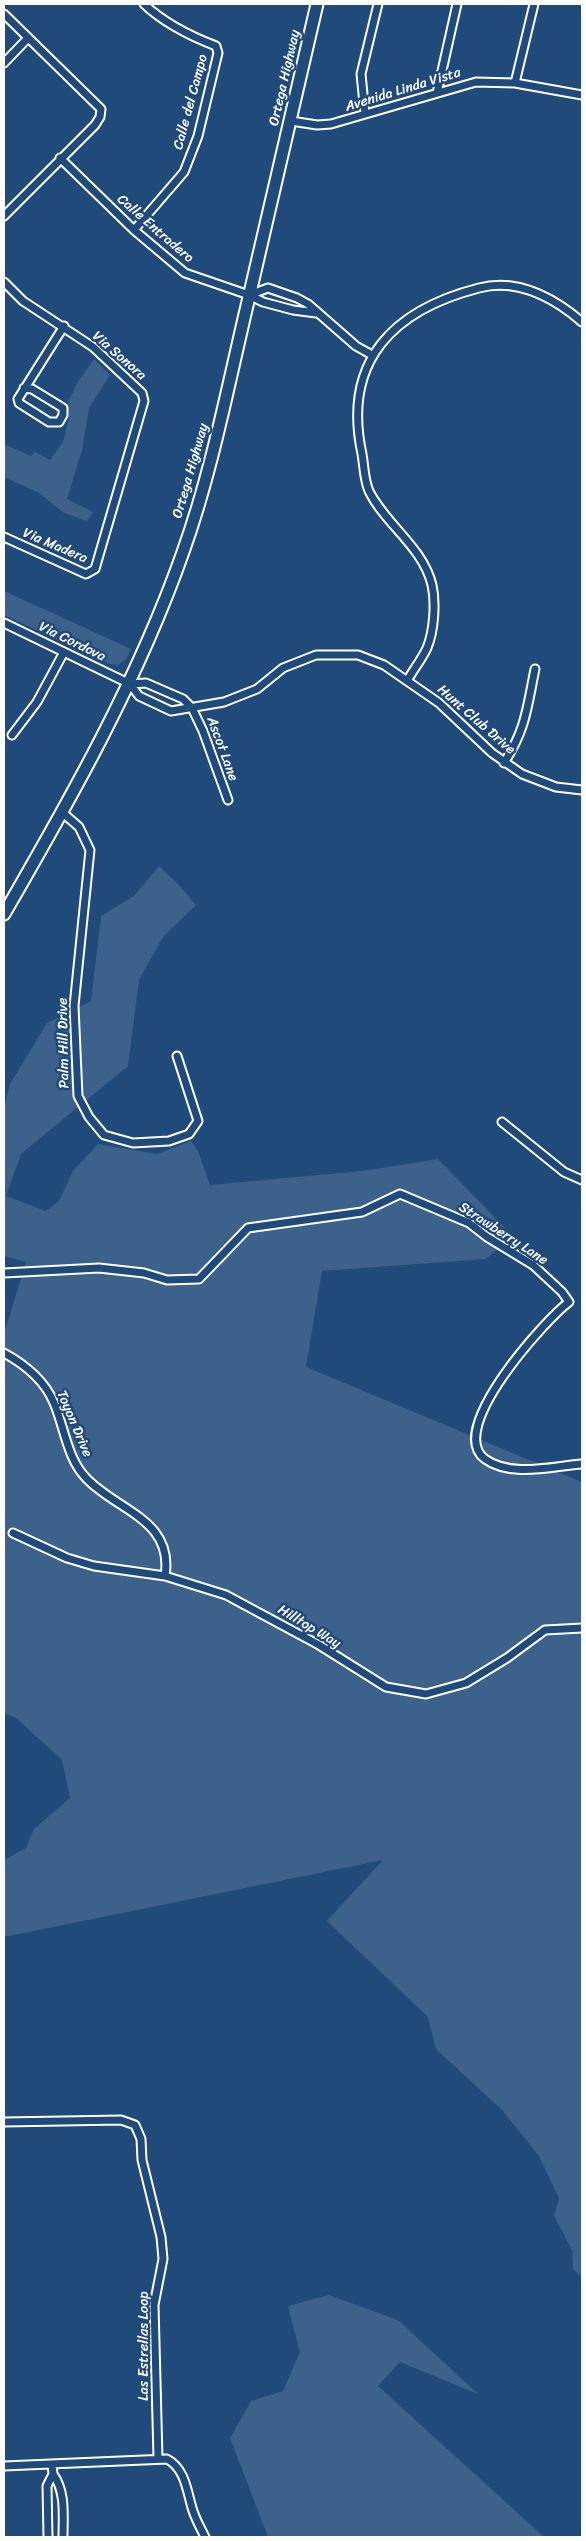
<!DOCTYPE html>
<style>
body{margin:0}
#map{position:relative;width:586px;height:2541px;overflow:hidden;background:#1f4a7a;font-family:Sriracha,sans-serif}
canvas{display:block}
.frame{position:absolute;inset:0;border:5px solid #fff;pointer-events:none}
</style>
<div id="map">
<canvas width="586" height="2541"></canvas>
<div class="frame"></div>
</div>
<script>
const c = document.querySelector('canvas').getContext('2d');
c.lineJoin = 'round';
function fill(path, color) { c.fillStyle = color; c.fill(path, 'evenodd'); }
function stroke(path, color, width, dash) { c.strokeStyle = color; c.lineWidth = width; c.lineCap = dash ? 'butt' : 'round'; c.setLineDash(dash || []); c.stroke(path); }
function drawText(font, color, halo, rows, align = 'center') {
  c.font = font + ' Sriracha,sans-serif'; c.lineWidth = 5; c.setLineDash([]); c.textBaseline = 'middle'; c.strokeStyle = halo; c.fillStyle = color; for (const [text, x, y, turn = 0] of rows) {
    c.save(); c.translate(x, y); c.rotate((+turn || 0) * Math.PI / 180); c.textAlign = isNaN(turn) ? turn : align; if (halo) c.strokeText(text, 0, 0); c.fillText(text, 0, 0); c.restore();
  }
}
fill(new Path2D(`
 M94 359 110 375 89 408 82 450 67 499 93 512 87 521 64 513 39 493 4 477V444L31 456 35 452 50 460 63 442 69 419 68 402 79 380Z
 M4 591 131 649 127 658 118 665 110 664 4 615Z
 M159 866 178 884 196 905 163 937 139 980 128 1066 21 1154 6 1196 46 1211 59 1201 73 1171 98 1144 157 1154 191 1141 198 1151 210 1185 362 1171 438 1159 513 1236 486 1259 322 1271 306 1367 582 1482V2278L573 2269 572 2250 554 2216 559 2198 539 2156 502 2110 436 2049 428 2017 327 1921 383 1860 4 1937V1860L26 1848 34 1829 70 1798 62 1760 16 1718 4 1713V1334L26 1262 4 1256V1106L10 1084 47 1023 91 1001 101 916 134 896Z
 M329 2295 398 2320 478 2394 400 2362 378 2386 544 2537H268L230 2438 251 2401 283 2391 300 2352 288 2306Z`), '#3c618b');
const minor = new Path2D(`
 M4 14 101 109 100 117 95 125 4 216
 M4 63 28 38
 M515 83 534 4
 M437 93 457 4
 M365 114 361 74 378 4
 M291 121 317 125 331 124 476 82 515 83 582 95
 M60 158 134 230 185 273 249 295 263 302 293 310 316 313
 M134 230 184 172 198 136 218 53 216 46C190 36 164 23 144 4
 M4 282 23 301 93 347 142 393 144 401 95 569 86 574 4 537
 M249 295 268 288 297 298 308 304 356 346 372 355
 M24 388 32 389 63 408V415L59 422H49L19 403 18 399 64 326
 M4 623 130 684 146 683 183 699 192 708 203 731 228 800
 M407 681C413 670 422 659 427 648 434 631 436 603 432 585 423 547 385 524 369 491 364 480 364 465 362 454 342 361 393 310 479 288 518 278 554 298 582 322
 M130 684 139 696 171 711 224 702 257 689 283 668 316 655H358L384 665 439 703 492 753 522 774 556 787 582 790
 M12 735 37 702 64 652
 M504 763C526 729 527 708 535 669
 M63 813 79 827 90 850 74 1006 78 1096 89 1117 104 1135 133 1143 169 1141 189 1134 198 1121 177 1056
 M502 1122 564 1172 582 1180
 M4 1273 99 1268 144 1273 167 1280 199 1279 248 1228 362 1212 400 1194 469 1223 487 1237 533 1265 562 1292 569 1302C545 1320 445 1430 485 1459 511 1478 553 1466 582 1464
 M4 1353C24 1364 45 1381 54 1403 65 1429 67 1459 87 1479 118 1511 174 1520 165 1576
 M13 1533 67 1558 94 1566 165 1576 226 1595 319 1645 386 1687 426 1694 466 1683 507 1658 545 1630 582 1628
 M4 2122 121 2120 135 2125 141 2139 142 2160 161 2237 163 2259 154 2305 158 2458
 M4 2466 167 2459C186 2469 187 2493 193 2511 196 2520 201 2529 205 2537
 M53 2474C66 2492 63 2515 63 2537
 M48 2537 47 2486 53 2474 52 2465`);
const primary = new Path2D(`
 M4 914C71 798 138 680 183 552 213 468 229 380 250 293 272 197 295 100 317 4`);
stroke(minor, '#fff', 11);
stroke(primary, '#fff', 15);
stroke(minor, '#1f4a7a', 7);
stroke(primary, '#1f4a7a', 11);
drawText('14px', '#fff', '#1f4a7a', [
 ["Ortega Highway",285,78,-77],
 ["Avenida Linda Vista",403,90,-17],
 ["Calle del Campo",191,102,-75],
 ["Calle Entradero",155,229,41],
 ["Via Sonora",119,356,41],
 ["Ortega Highway",191,471,-74],
 ["Via Madera",55,546,23],
 ["Via Cordova",72,642,26],
 ["Hunt Club Drive",476,720,41],
 ["Ascot Lane",222,749,70],
 ["Palm Hill Drive",64,1043,-91],
 ["Strawberry Lane",503,1234,33],
 ["Toyon Drive",74,1424,67],
 ["Hilltop Way",309,1627,31],
 ["Las Estrellas Loop",144,2346,-90]
]);
</script>
